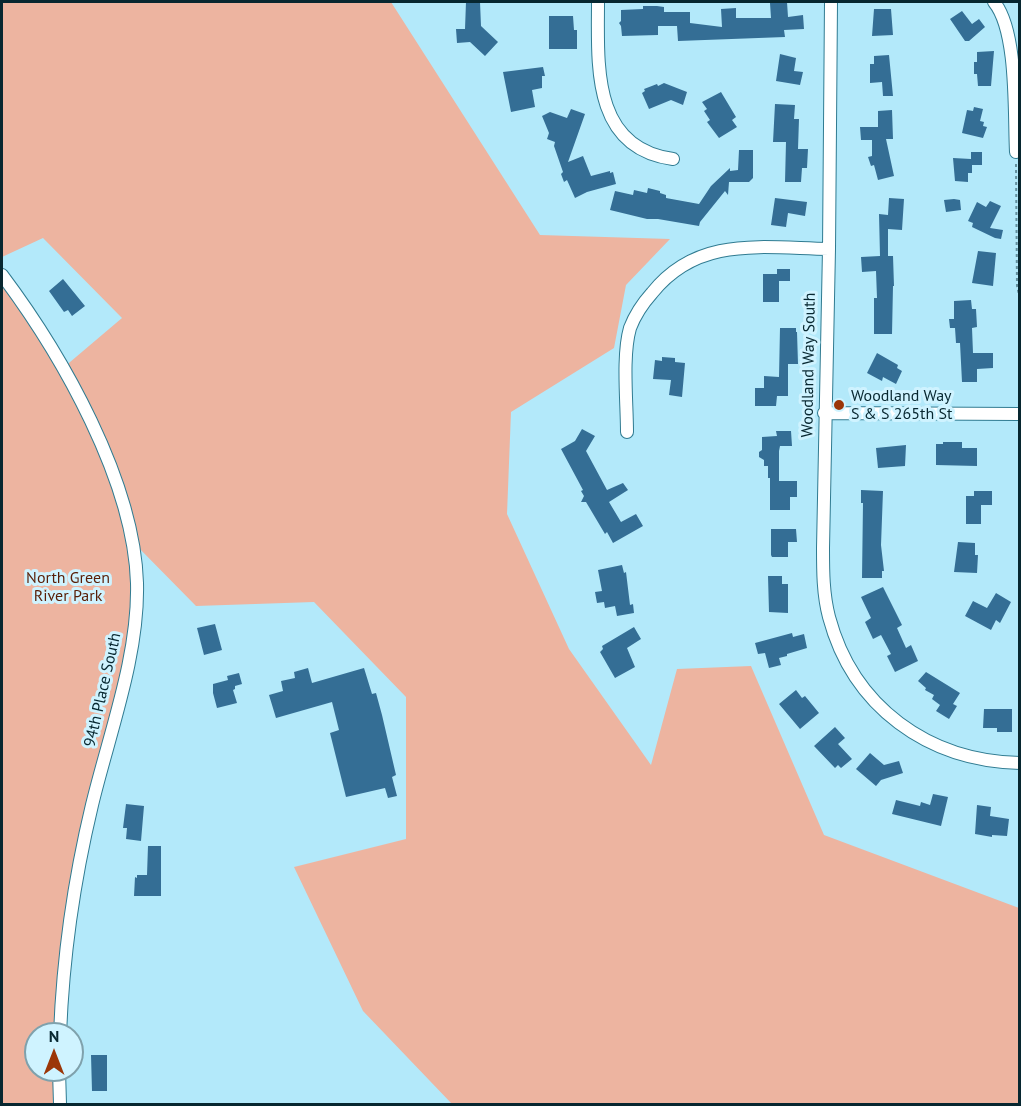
<!DOCTYPE html>
<style>
body{margin:0}
#map{position:relative;width:1021px;height:1106px;overflow:hidden;background:#b3e9fa;font-family:"PT Sans",sans-serif}
canvas{display:block}
.frame{position:absolute;inset:0;border:3px solid #072730;pointer-events:none}
.north{position:absolute;left:24px;top:1022px;width:60px;height:60px;box-sizing:border-box;background:#cff3ff;border:2px solid #7fa1ac;border-radius:50%;rotate:0deg;font-size:16px;font-weight:700;line-height:24px;text-align:center;color:#072730}
.north::after{content:'';display:block;margin:auto;width:21px;height:27px;background:#9b3608;clip-path:polygon(50% 0,100% 100%,50% 72%,0 100%)}
</style>
<div id="map">
<canvas width="1021" height="1106"></canvas>
<div class="frame"></div>
<div class="north">N</div>
</div>
<script>
const c = document.querySelector('canvas').getContext('2d');
c.lineJoin = 'round';
function fill(path, color) { c.fillStyle = color; c.fill(path, 'evenodd'); }
function stroke(path, color, width, dash) { c.strokeStyle = color; c.lineWidth = width; c.lineCap = dash ? 'butt' : 'round'; c.setLineDash(dash || []); c.stroke(path); }
function drawText(font, color, halo, rows, align = 'center') {
  c.font = font + ' "PT Sans",sans-serif'; c.lineWidth = 6; c.setLineDash([]); c.textBaseline = 'middle'; c.strokeStyle = halo; c.fillStyle = color; for (const [text, x, y, turn = 0] of rows) {
    c.save(); c.translate(x, y); c.rotate((+turn || 0) * Math.PI / 180); c.textAlign = isNaN(turn) ? turn : align; if (halo) c.strokeText(text, 0, 0); c.fillText(text, 0, 0); c.restore();
  }
}
fill(new Path2D(`
 M2 2H391L540 235 670 239 626 285 614 348 511 412 507 514 569 649 651 765 677 669 751 666 824 835 1019 908V1104H452L363 1011 294 867 406 839V697L314 602 196 606 134 543 136 610 92 808 60 1034H36V1070H59L60 1104H2V275L63 368 122 318 43 238 2 257Z`), '#edb4a0');
fill(new Path2D(`
 M466 2H480L481 26 498 42 485 56 470 42 457 43 456 29H465Z
 M787 2 788 17 803 15 804 29 784 30 785 37 678 41 677 26H658V35L622 36 621 26 619 23 621 21V10L643 9V6H657L664 7V12H690V23L722 27 721 9 736 8V18H771L770 3Z
 M874 9H891L893 35 872 36Z
 M962 11 972 24 979 19 985 27 969 41H965L950 19Z
 M549 16H573L574 30H577V49H549Z
 M994 51 991 86H978L977 74H974V62H977V52Z
 M780 54 796 58 794 71 803 72 800 85 776 81Z
 M889 55 893 96H883L882 82 870 83V64H874V56Z
 M543 67 545 76H542V88L532 90 535 107 511 112 503 72Z
 M664 83 687 92 683 105 671 100 649 109 642 93 645 91 644 89 657 84 658 86Z
 M721 92 736 117 732 120 737 127 719 138 707 122 710 120 704 111 707 109 702 102Z
 M775 104 795 105 794 119H799L798 149H808L807 168H802L801 182H785L786 142H773Z
 M974 107 983 109 980 121 984 122 983 126 987 127 983 138 962 133 967 110 973 111Z
 M571 109 585 114 568 162 583 156 591 176 610 171V173L613 172 616 184 587 192 575 198 567 180 564 182 561 174 563 172 554 146 555 142 547 139 549 133 542 116 550 112 567 118Z
 M892 110 893 139H886L894 176 878 180 874 165 871 166 868 157 872 156V140H861L860 127H878V111Z
 M739 150H753V178L749 182H729L728 195 725 191 700 222 699 226 658 219H647L610 210 615 191 633 195 634 190 647 193 648 188 660 191V193L666 195V198L699 204 711 186 730 168V171L738 170Z
 M971 152H982V165H972V173H968V182L955 181 953 158 971 159Z
 M775 198 807 202 805 216 788 213 786 227 771 225Z
 M889 198 904 199 902 230 888 229V256H893L894 286H893L892 334H874V298H877L876 271 862 272 861 257 880 256 879 214 888 215Z
 M954 199 960 200 961 210 946 212 944 200Z
 M990 201 1001 206 990 228 1003 230 1001 239 995 238 972 227 973 223 968 221 977 202 986 207Z
 M978 251 996 253 993 286 972 283Z
 M777 269H790V281H779V302H763V274H777Z
 M63 279 85 306 72 316 68 310 64 312 49 291Z
 M971 300 972 309H976L977 327 972 328 973 353H993V368L977 369V382H962L960 343H956L955 328H950L949 319H954V301Z
 M780 328H796V332H797L798 364H788V396H779V393V396H777L776 406H755V388H764V376L779 377Z
 M877 353 898 365 897 368 902 371 896 384 883 377 882 381 867 373Z
 M662 357 675 358V362L685 363 682 397 669 395 671 380 653 379 655 360 662 361Z
 M582 429 595 436 586 451 607 490 623 483 628 490 609 502 621 522 636 514 643 526 613 543 607 532 605 534 586 502H581L584 496 581 491 583 490 561 449 575 441Z
 M776 431H791L792 446H780L779 451V481H797V497H790V510H770V478H768V466H764V460L759 457V452L762 450V437L777 436Z
 M943 442H962V448H977V466L936 465V444H943Z
 M906 445 905 466 878 468 876 448Z
 M861 490 883 491 881 545 884 571H882V578H862L863 503H861Z
 M974 491H992V505H981V524H966V496H974Z
 M771 529H796L797 542H788V557H772L771 555Z
 M958 542 975 543V555H978L977 573 954 572Z
 M622 565 624 573 626 572 630 605 633 604 634 613 617 616 615 606 605 608 604 602 597 603 595 592 602 591 598 570Z
 M768 576H782V584H788V613L769 612Z
 M883 587 902 625 897 628 906 648 911 645 918 661 895 672 887 656 891 654 881 635 873 639 865 622 871 618 861 597Z
 M996 593 1011 602 1000 623 996 620 991 630 965 616 973 601 987 608Z
 M215 624 222 650 204 655 197 628Z
 M634 627 641 639 627 648 635 667 615 678 600 652 603 649 602 646Z
 M792 633 793 637 804 634 807 648 787 654V656L779 658 781 665 769 668 765 653 758 654 755 643Z
 M308 668 312 683 364 668 372 694 376 693 382 715 396 775 392 777 397 796 388 798 385 788 346 797 330 733 339 730 332 702 276 718 269 695 283 691 281 681 295 678 294 672Z
 M926 672 960 693 953 704 957 706 949 719 936 711 940 705 932 699 934 695 925 690 926 688 918 681Z
 M239 673 242 684 235 686V689L233 690 237 703 217 708 213 693V684L228 680 227 676Z
 M796 690 802 698 805 696 819 713 800 729 779 704Z
 M984 709H1012V732H997V728H983Z
 M835 727 845 738 838 744 852 759 841 768 838 765 835 768 814 746Z
 M870 753 884 765 899 761 903 773 881 780 876 786 856 769Z
 M933 794 948 797 941 826 892 814 896 800 920 806 921 802 930 805Z
 M126 804 144 806 141 841 126 839 127 828H123Z
 M977 805 991 807 990 816 1009 819 1007 836 992 835V837L975 834Z
 M148 846H161V896H134L135 877 137 878V875H147Z
 M91 1055H107V1091H92Z`), '#346e95');
const minor = new Path2D(`
 M598 2C598 64 591 148 673 159
 M831 2 829 249 823 548C823 571 823 594 829 617 853 707 928 761 1020 763
 M994 2C1018 31 1014 113 1016 152
 M2 275C62 355 134 481 137 583 139 656 109 734 92 805 74 880 63 957 60 1034
 M824 413 1020 414
 M627 432C627 402 622 356 630 328 635 315 643 303 652 293 698 235 763 248 829 249
 M59 1070 60 1104`);
stroke(minor, '#307b91', 14);
stroke(new Path2D(`
 M1016 164 1017 286 1020 299`), '#638f9d', 2, [3, 3]);
stroke(minor, '#fff', 12);
for (const [x, y, r, color] of [
 [839,405,6,"#9b3608"]
]) { const dot = new Path2D(); dot.arc(x, y, r, 0, 2 * Math.PI); c.fillStyle = color; c.fill(dot); stroke(dot, '#cff3ff', 2); }
drawText('16px', '#072730', '#cff3ff', [
 ["Woodland Way South",809,365,-89],
 ["94th Place South",103,690,-77]
]);
drawText('16px', '#072730', '#cff3ff', [
 ["Woodland Way",851,396],
 ["S & S 265th St",851,414]
], 'left');
drawText('16px', '#591e07', '#cff3ff', [
 ["North Green",68,578],
 ["River Park",68,596]
]);
</script>
